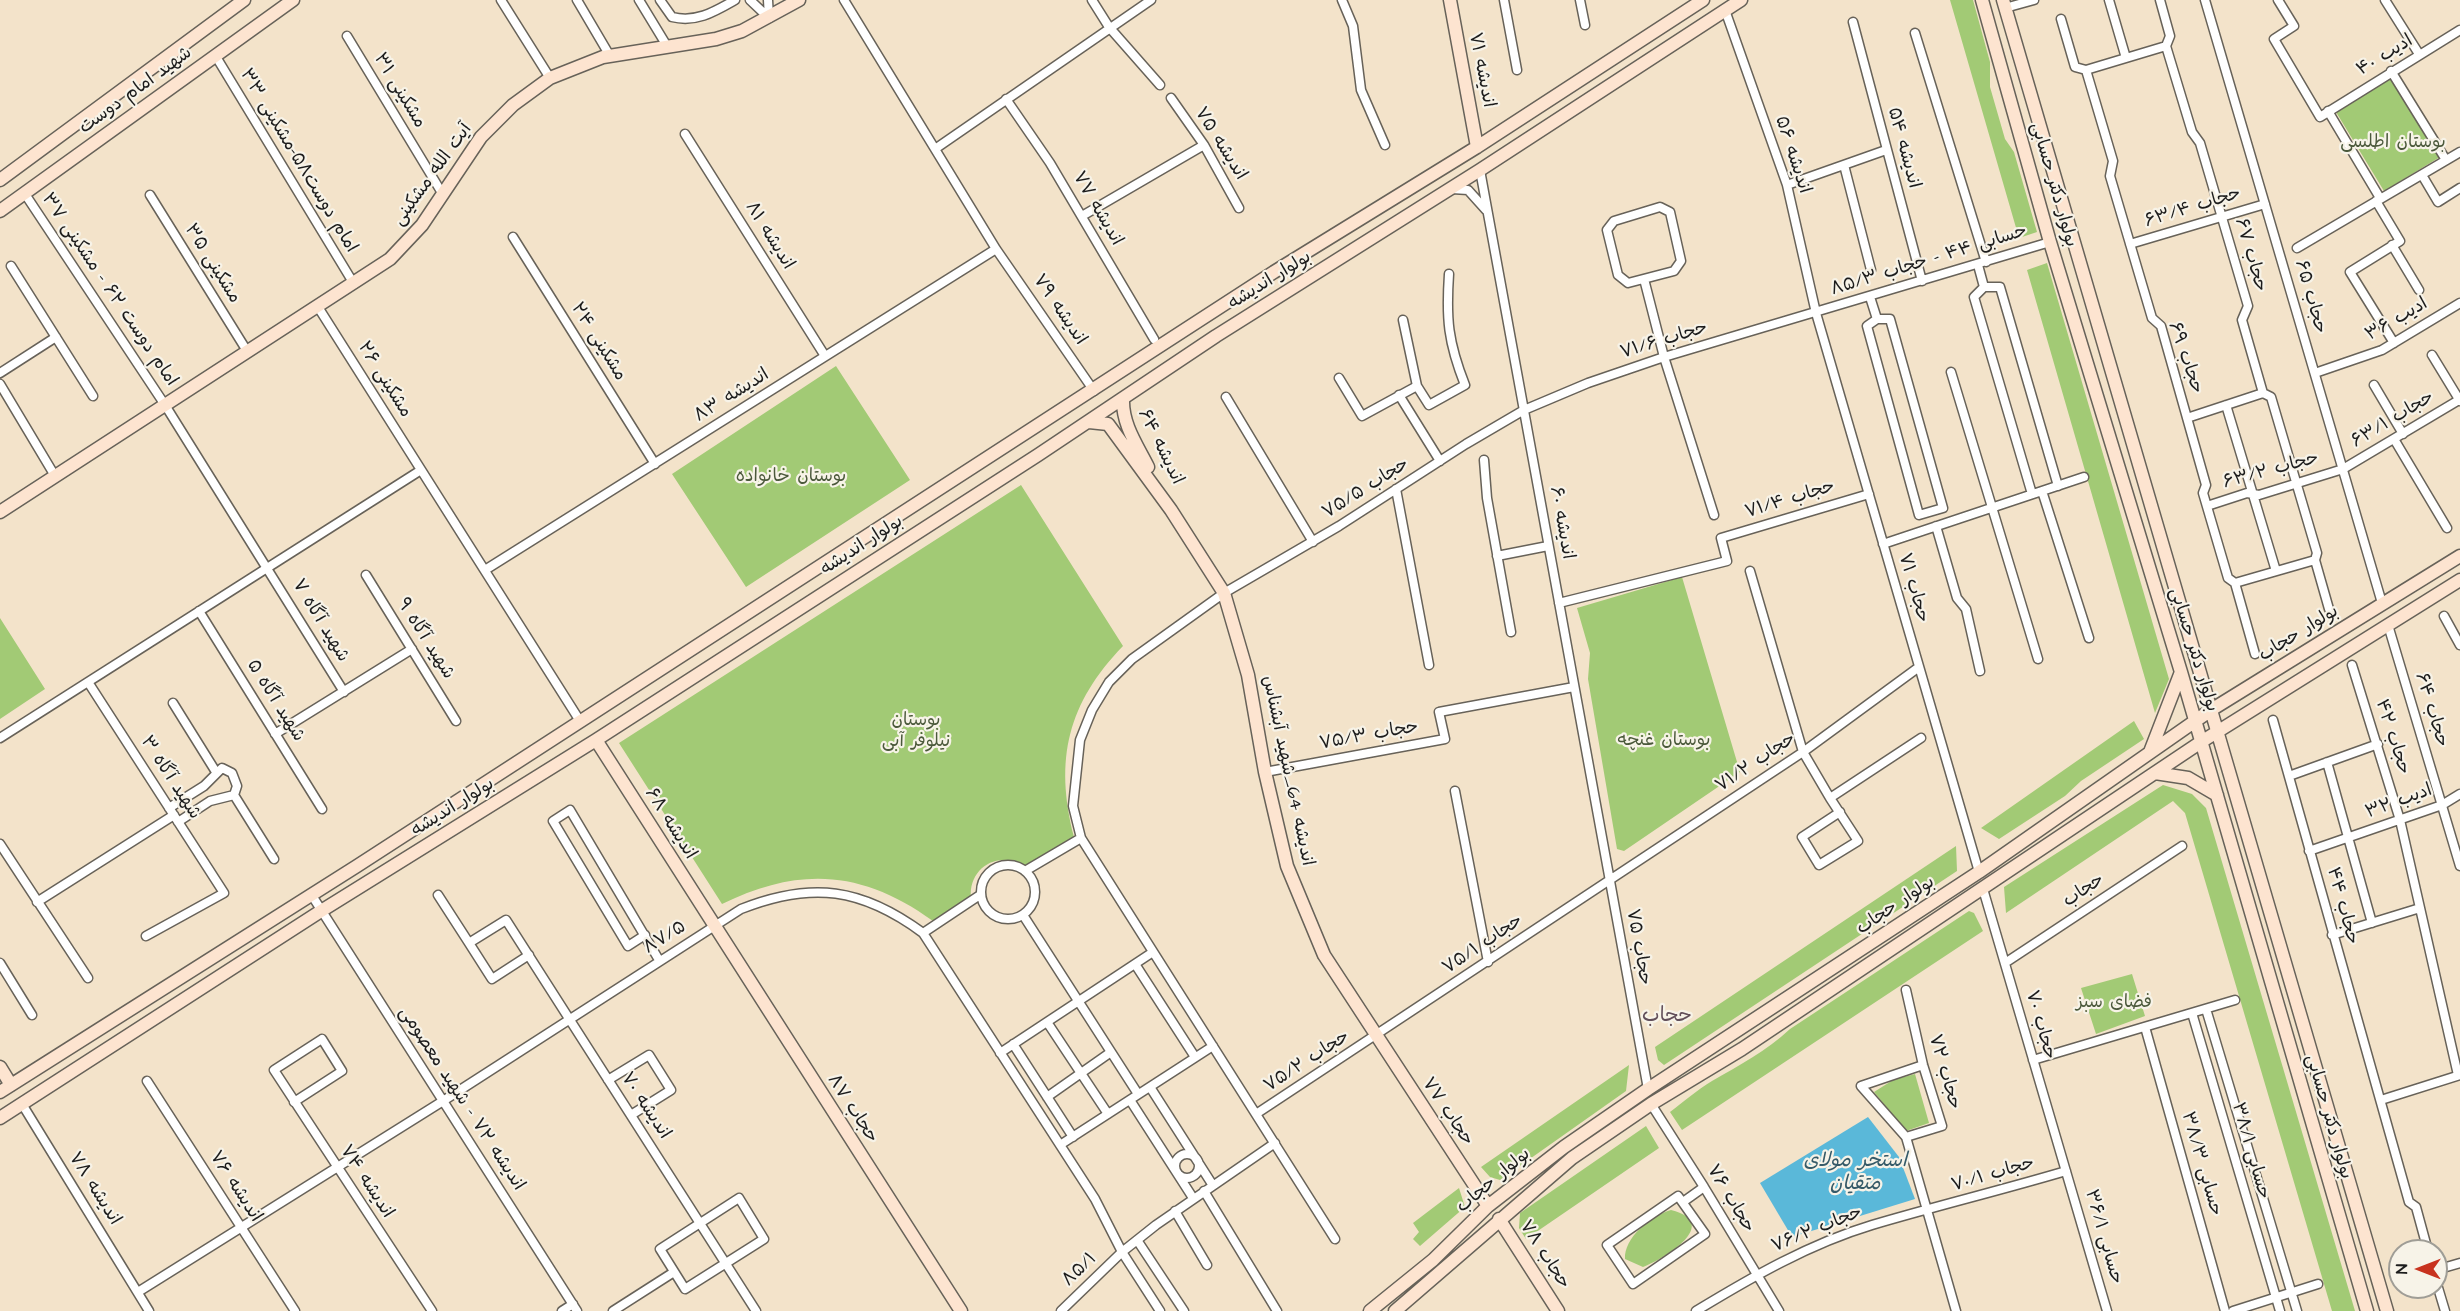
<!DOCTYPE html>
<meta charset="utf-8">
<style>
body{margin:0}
#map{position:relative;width:2460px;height:1311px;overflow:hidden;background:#f3e3ca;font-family:"Architects Daughter",sans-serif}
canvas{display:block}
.north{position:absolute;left:2388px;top:1239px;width:60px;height:60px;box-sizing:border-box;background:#f7f3e8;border:2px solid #9f9d96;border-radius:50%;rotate:270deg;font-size:16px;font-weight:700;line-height:24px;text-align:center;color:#1c1c1c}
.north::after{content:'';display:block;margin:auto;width:21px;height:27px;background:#c8321e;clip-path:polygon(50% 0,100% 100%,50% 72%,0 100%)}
</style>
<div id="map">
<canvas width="2460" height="1311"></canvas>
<div class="north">N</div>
</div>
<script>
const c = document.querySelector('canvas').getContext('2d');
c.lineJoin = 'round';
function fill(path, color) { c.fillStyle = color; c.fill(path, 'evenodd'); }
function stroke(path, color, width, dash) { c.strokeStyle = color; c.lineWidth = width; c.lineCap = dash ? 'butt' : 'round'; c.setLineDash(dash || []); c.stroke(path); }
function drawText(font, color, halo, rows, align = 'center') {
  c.font = font + ' "Architects Daughter","Playpen Sans Arabic",sans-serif'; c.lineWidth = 4.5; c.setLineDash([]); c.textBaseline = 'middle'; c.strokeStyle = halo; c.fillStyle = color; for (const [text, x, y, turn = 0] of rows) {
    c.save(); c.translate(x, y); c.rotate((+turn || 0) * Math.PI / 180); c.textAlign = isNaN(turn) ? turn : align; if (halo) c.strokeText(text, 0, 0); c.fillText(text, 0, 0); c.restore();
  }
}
fill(new Path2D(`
 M1950 0H1973L1990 62V87L2005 139 2014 152 2037 232 2019 238Z
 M2391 77 2440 157 2384 191 2336 112Z
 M2047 263 2169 679 2155 713 2027 270Z
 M836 366 910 480 746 587 672 474Z
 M1021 485 1123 646C1068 703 1054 759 1074 837L1024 867C999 849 968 868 971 898L933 921C863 870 799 866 722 904L619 743Z
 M1682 577 1740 772 1624 851 1617 849 1588 679 1590 653 1577 608Z
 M0 618 45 689 0 719Z
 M2134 721 2144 739 2081 781 2065 796 1999 839 1981 828Z
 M2163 785 2192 794 2206 808 2355 1311H2332L2185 813 2173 801 2006 913 2004 887Z
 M1956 846 1957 871 1664 1065 1658 1060 1655 1047Z
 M1969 911 1974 913 1983 931 1682 1130 1670 1112C1683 1102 1697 1090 1712 1081 1740 1065 1766 1051 1790 1029Z
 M2132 974 2145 1016 2096 1034 2081 988Z
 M1629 1065 1626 1091 1500 1180 1490 1177 1481 1167Z
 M1915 1074 1929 1123 1906 1131 1874 1092 1893 1080Z
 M1646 1126 1659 1148 1526 1239 1519 1228 1520 1213Z
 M1459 1188 1465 1207 1420 1246 1413 1239 1419 1232 1413 1223Z
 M1671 1210C1723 1223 1664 1259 1643 1267L1625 1259C1624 1238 1650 1216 1671 1210Z`), '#a2ca75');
fill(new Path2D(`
 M1868 1117 1899 1157 1915 1199 1792 1237 1760 1183Z`), '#5ab8d9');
const street = new Path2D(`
 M501 0 550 78
 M577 0 610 56
 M639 0 667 46
 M660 0 672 17C696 23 714 12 735 0
 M750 0 769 18
 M768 0 769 18
 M844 0 996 249 1094 391
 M1092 0 1109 27 1160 85
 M1342 0 1353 26 1361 90 1385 145
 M1504 0 1517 70
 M1580 0 1585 25
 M2109 0 2126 58
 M2160 0 2170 36 2166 46
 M2205 0 2382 603
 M2278 0 2294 26 2274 39 2320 117 2460 30
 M2385 0 2419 54
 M2005 8 2034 0
 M1725 10 1787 185 1816 313 1979 872
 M2061 19 2075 67 2086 70
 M1853 22 1922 281
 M1915 33 1986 262
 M347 36 442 193
 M2166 46 2192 132 2200 143 2248 306 2242 320 2263 393 2271 397 2317 553 2315 560 2329 609
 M215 55 354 284
 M2086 70 2113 161 2110 176 2152 318 2161 326 2206 485 2203 493 2228 578 2235 583 2255 654
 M2086 70 2166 46
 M2391 71 2446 160
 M1171 98 1204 145 1239 208
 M1006 99 1050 163 1154 339
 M2328 111 2380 198
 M685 134 825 356
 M935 149 1151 0
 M1844 165 1871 270
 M1480 170 1648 1089
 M2422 175 2438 202 2460 188
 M1787 185 1886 150
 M1452 189 1468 190 1486 210
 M25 194 165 405 344 692
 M150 195 247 351
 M2376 201 2400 241 2350 272 2394 343
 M1660 207 1670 212 1681 261 1674 271 1628 283 1618 275 1607 230 1614 221Z
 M1082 216 1204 145
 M513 237 655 464
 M2130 244 2265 204
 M2392 245 2419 290
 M2297 248 2460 152
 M1978 265 1984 287
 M11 266 93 396
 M1644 279 1664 357 1714 515
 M1870 297 1877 319
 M318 307 580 721
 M1877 319H1890L1943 508 1919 515 1867 326Z
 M1403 320 1417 386 1429 405 1465 385C1448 342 1446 319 1449 274
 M2432 355 2460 401
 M1951 372 2038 659
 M0 373 56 337
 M2315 373 2382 350 2460 303
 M1339 378 1362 416 1417 386
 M0 384 55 476
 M2374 385 2403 434
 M1399 395 1440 461
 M1226 397 1313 542
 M2226 405 2276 571
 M2187 418 2263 393
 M2394 439 2447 528
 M1484 460 1487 498 1511 632
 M1396 489 1429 665
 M2042 491 2089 638
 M2032 494 1974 297 1984 287H2000L2058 486
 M2207 506 2247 493 2259 495 2343 469 2459 400
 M1936 526 1957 598 1966 609 1980 671
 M1883 544 2084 477
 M1497 556 1548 546
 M485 570 996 249
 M1750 571 1803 752 1830 798 1921 738
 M366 575 456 721
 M2235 583 2315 560
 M1559 603 1727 561 1721 538 1869 494
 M199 611 322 809
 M2444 616 2460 645
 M2388 625 2460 866
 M2352 665 2400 820 2458 1075
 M88 682 224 893 146 936
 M173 703 216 772
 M2273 720 2409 1202 2416 1207 2428 1251
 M275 734 412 649
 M0 738 421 470
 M2327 762 2372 923
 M1265 772 1445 739 1439 712 1574 687
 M2289 776 2378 744
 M1455 791 1488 962
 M234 795 274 859
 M1830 798 1858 841 1819 865 1802 837 1840 812
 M169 808 204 786 222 768 232 773 237 786 234 795 210 801 178 822
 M0 844 88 978
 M2309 851 2442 805 2460 794
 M981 892a27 27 0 1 1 54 0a27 27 0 1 1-54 0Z
 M1025 871 1081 838
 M1983 889 2107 1311
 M311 894 577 1311
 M438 895 469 943
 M37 902 174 815
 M1023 915 1138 1094
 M923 933 980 895
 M645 935 628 946 553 821 570 810 659 960
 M2332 935 2420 908
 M529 955 492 979 469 943 506 920 756 1311
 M0 963 32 1015
 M2005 963 2182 846
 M1135 964 1195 1057
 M1906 990 1923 1065 1942 1126 1906 1137
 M2206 1009 2297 1311
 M2192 1013 2280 1311
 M1047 1022 1108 1114
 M2145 1027 2225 1311
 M1013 1044 1073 1137
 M1000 1053 1153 952
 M2033 1060 2235 1000
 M1923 1065 1861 1086 1906 1137 1956 1311
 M608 1080 649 1055 671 1090 631 1115
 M147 1081 295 1311
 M1150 1087 1212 1184
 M1047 1097 1111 1052
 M1130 1100 1193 1198
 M2381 1100 2460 1075
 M294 1102 342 1071 322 1039 274 1070 432 1311
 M22 1104 149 1311
 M1651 1104 1704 1187 1779 1311
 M1256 1114 1803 752 1919 667
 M1060 1145 1213 1046
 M1175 1166a12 12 0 1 1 24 0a12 12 0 1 1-24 0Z
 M1204 1191 1277 1311
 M1678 1196 1705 1234 1633 1284 1607 1245Z
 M739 1198 764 1239 685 1289 660 1249Z
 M1683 1202 1704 1187
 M1175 1211 1207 1265
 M1335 1239 1081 838 1073 806 1080 740 1092 710 1109 682 1132 659 1224 593 1339 526 1466 444 1524 410 1588 383 1664 357 2050 242
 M1137 1240 1184 1311
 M2436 1270 2460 1263
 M2436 1281 2445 1311
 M138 1292 443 1101 741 909C812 881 862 888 923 933L1095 1199 1122 1252 1160 1311
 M562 1311 573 1304
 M613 1311 674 1272
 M1061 1311 1122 1252 1156 1225 1275 1143
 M1696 1311C1752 1277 1809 1244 1872 1225 1936 1206 2002 1190 2066 1171
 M2233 1311 2318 1284`);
const secondary = new Path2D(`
 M1450 0 1477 147
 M1982 0 2050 242 2181 672 2367 1311
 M2003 0 2387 1311
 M0 180 244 0
 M0 211 293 0
 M1123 399C1122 424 1137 445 1148 467
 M1089 422 1108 424 1171 510 1224 593 1248 675 1265 772 1287 866 1324 955 1488 1206
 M0 512 390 259 422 225 481 137 513 105 550 78 603 57 716 39 742 31 799 0
 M596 740 961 1311
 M2150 752 2181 672
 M2155 773 2188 778 2217 795
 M0 1067 11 1085
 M0 1092 357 866 1274 272 1477 147 1703 0
 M0 1118 321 911 596 740 1038 455 1216 336 1480 170 1741 0
 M1499 1219 1558 1311
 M1370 1311 1433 1260 1488 1206 1564 1147 1648 1089 1979 872 2211 710 2460 556
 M1395 1311 1572 1158 1651 1104 1742 1049 2201 742 2460 580`);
stroke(street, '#676259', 11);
stroke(secondary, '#676259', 15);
stroke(street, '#fff', 8);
stroke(secondary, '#fde4d0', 12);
drawText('18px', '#1c1c1c', '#f7f3e8', [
 ["ادیب ۴۰",2385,56,-31],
 ["اندیشه ۷۱",1481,70,79],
 ["شهید امام دوست",136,91,-36],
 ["مشکینی ۳۱",399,91,59],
 ["اندیشه ۷۵",1220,144,58],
 ["اندیشه ۵۴",1903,148,75],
 ["اندیشه ۵۶",1792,155,72],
 ["امام دوست۵۸-مشکینی ۳۳",298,161,59],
 ["آیت الله مشکینی",433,175,-54],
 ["بولوار دکتر حسابی",2053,185,74],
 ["حجاب ۶۳/۴",2193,208,-17],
 ["اندیشه ۷۷",1097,209,60],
 ["اندیشه ۸۱",769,236,58],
 ["حجاب ۶۷",2250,255,74],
 ["حسابی ۴۴ - حجاب ۸۵/۳",1929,261,-17],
 ["مشکینی ۳۵",212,264,58],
 ["بولوار اندیشه",1270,281,-32],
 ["امام دوست ۶۲ - مشکینی ۳۷",109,290,56],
 ["حجاب ۶۵",2310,297,74],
 ["اندیشه ۷۹",1059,310,56],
 ["ادیب ۳۶",2397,320,-30],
 ["حجاب ۷۱/۶",1664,341,-17],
 ["مشکینی ۲۴",598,342,58],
 ["حجاب ۶۹",2185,358,71],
 ["مشکینی ۲۶",384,380,58],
 ["اندیشه ۸۳",732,396,-32],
 ["حجاب ۶۳/۱",2393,420,-31],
 ["اندیشه ۶۴",1160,447,64],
 ["حجاب ۶۳/۲",2271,471,-15],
 ["حجاب ۷۵/۵",1366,489,-32],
 ["حجاب ۷۱/۴",1790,500,-17],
 ["اندیشه ۶۰",1561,523,80],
 ["بولوار اندیشه",862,546,-33],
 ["حجاب ۷۱",1913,588,74],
 ["شهید آگاه ۷",320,621,59],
 ["بولوار حجاب",2299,634,-32],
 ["شهید آگاه ۹",425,639,58],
 ["بولوار دکتر حسابی",2193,650,73],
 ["شهید آگاه ۵",275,701,58],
 ["حجاب ۶۴",2431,710,73],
 ["حجاب ۷۵/۳",1369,736,-10],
 ["حجاب ۴۲",2392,737,72],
 ["حجاب ۷۱/۲",1756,763,-34],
 ["اندیشه 64_شهید آبشناس",1287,771,78],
 ["شهید آگاه ۳",170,778,57],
 ["ادیب ۳۲",2399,802,-20],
 ["بولوار اندیشه",453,808,-32],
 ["اندیشه ۶۸",670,824,58],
 ["حجاب",2084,891,-34],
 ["بولوار حجاب",1896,906,-34],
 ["حجاب ۴۴",2342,906,75],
 ["۸۷/۵",665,938,-32],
 ["حجاب ۷۵/۱",1483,945,-34],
 ["حجاب ۷۵",1638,947,80],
 ["حجاب ۷۰",2040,1025,74],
 ["حجاب ۷۵/۲",1307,1062,-33],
 ["حجاب ۷۲",1944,1072,74],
 ["اندیشه ۷۲ - شهید معصومی",461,1099,57],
 ["اندیشه ۷۰",645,1106,57],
 ["حجاب ۸۷",852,1109,57],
 ["حجاب ۷۷",1447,1112,56],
 ["بولوار دکتر حسابی",2328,1117,74],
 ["حسابی ۳۸/۱",2250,1151,74],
 ["حسابی ۳۸/۳",2201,1164,74],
 ["حجاب ۷۰/۱",1993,1175,-16],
 ["بولوار حجاب",1494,1181,-40],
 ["اندیشه ۷۴",366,1182,57],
 ["اندیشه ۷۶",235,1187,57],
 ["اندیشه ۷۸",94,1189,58],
 ["حجاب ۷۶",1730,1199,59],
 ["حجاب ۷۶/۲",1817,1230,-22],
 ["حسابی ۳۶/۱",2103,1237,74],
 ["حجاب ۷۸",1544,1255,57],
 ["۸۵/۱",1080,1270,-44]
]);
drawText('18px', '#4b593b', '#f7f3e8', [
 ["بوستان اطلسی",2393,143],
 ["بوستان خانواده",791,477],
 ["بوستان",916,721],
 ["نیلوفر آبی",916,742],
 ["بوستان غنچه",1664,741],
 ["فضای سبز",2114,1003]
]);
drawText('20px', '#624f5a', '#f7f3e8', [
 ["حجاب",1667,1017]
]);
drawText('italic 20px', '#355a68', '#f7f3e8', [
 ["استخر مولای",1855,1162],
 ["متقیان",1855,1185]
]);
</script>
